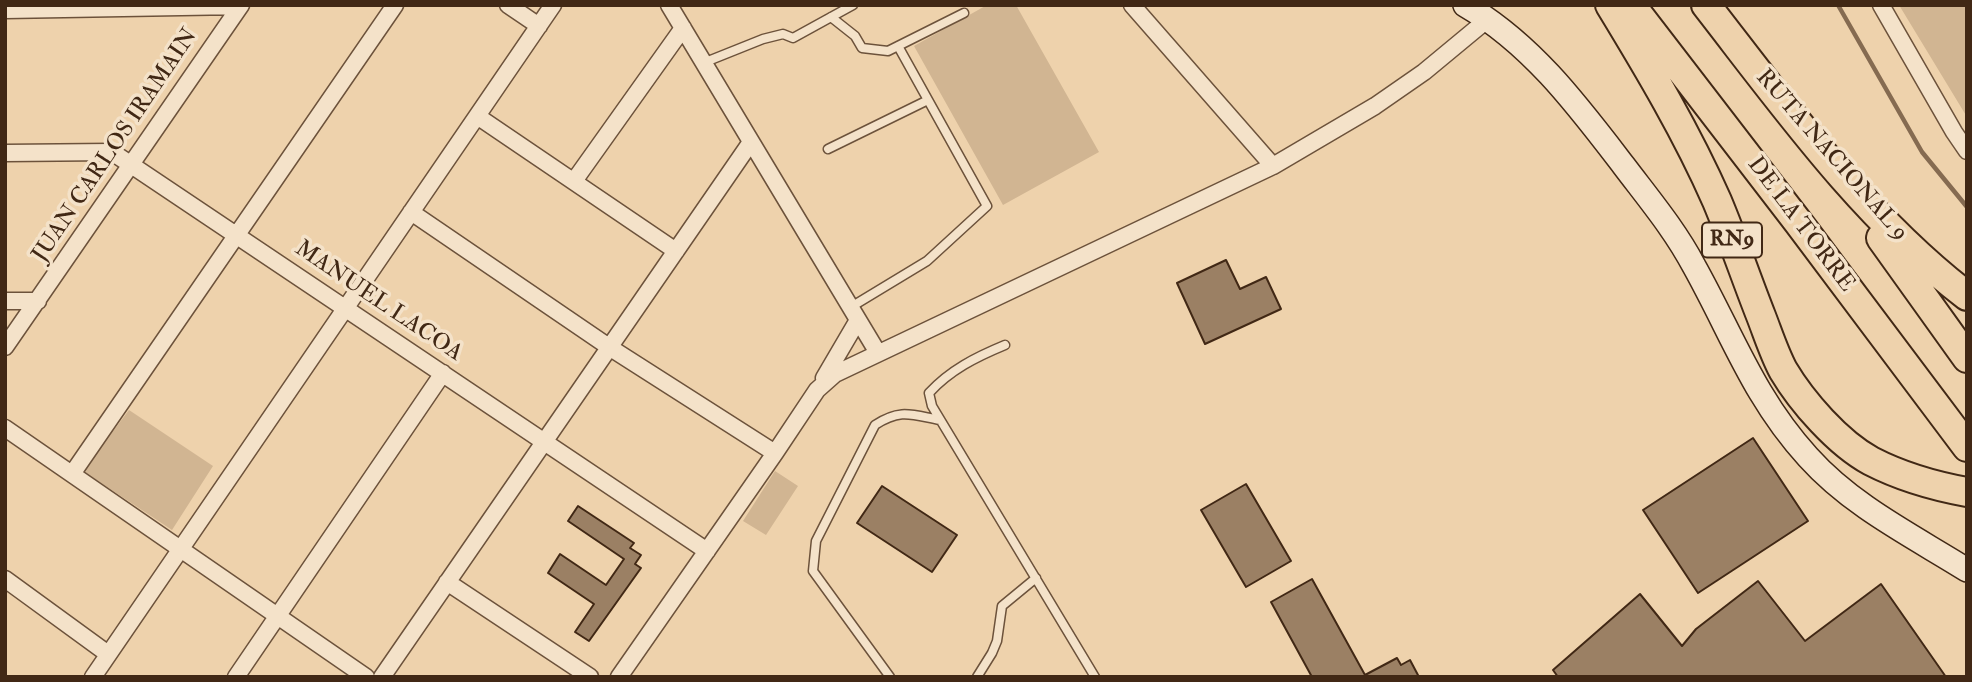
<!DOCTYPE html>
<style>
body{margin:0}
#map{position:relative;width:1972px;height:682px;overflow:hidden;background:#eed2ac;font-family:"IM FELL Double Pica",serif}
canvas{display:block}
.frame{position:absolute;inset:0;border:7px solid #412815;pointer-events:none}
</style>
<div id="map">
<canvas width="1972" height="682"></canvas>
<div class="frame"></div>
</div>
<script>
const c = document.querySelector('canvas').getContext('2d');
c.lineJoin = 'round';
function fill(path, color) { c.fillStyle = color; c.fill(path, 'evenodd'); }
function stroke(path, color, width, dash) { c.strokeStyle = color; c.lineWidth = width; c.lineCap = dash ? 'butt' : 'round'; c.setLineDash(dash || []); c.stroke(path); }
function drawText(font, color, halo, rows, align = 'center') {
  c.font = font + ' "IM FELL Double Pica",serif'; c.lineWidth = 7; c.setLineDash([]); c.textBaseline = 'middle'; c.strokeStyle = halo; c.fillStyle = color; for (const [text, x, y, turn = 0] of rows) {
    c.save(); c.translate(x, y); c.rotate((+turn || 0) * Math.PI / 180); c.textAlign = isNaN(turn) ? turn : align; if (halo) c.strokeText(text, 0, 0); c.fillText(text, 0, 0); c.restore();
  }
}
fill(new Path2D(`
 M987 5H1016L1099 152 1003 205 914 46Z
 M1899 5H1967V117Z
 M129 410 213 466 172 530 83 471Z
 M775 471 798 486 766 535 743 521Z`), '#d1b592');
stroke(new Path2D(`
 M1838 5 1922 152 1967 207`), '#856b51', 4.5);
const building = new Path2D(`
 M1226 260 1240 289 1266 277 1281 309 1205 344 1177 283Z
 M1753 438 1808 521 1698 593 1643 510Z
 M1246 484 1291 561 1246 587 1201 510Z
 M882 486 957 535 932 572 857 523Z
 M578 506 634 543 630 548 641 555 635 564 641 568 589 641 575 632 594 604 548 573 560 554 606 585 624 559 568 521Z
 M1312 579 1365 675 1397 658 1401 665 1410 660 1419 677H1312L1271 602Z
 M1758 581 1805 641 1881 584 1946 677H1558L1553 670 1640 594 1682 646 1696 629Z`);
fill(building, '#9b8064');
stroke(building, '#412815', 2);
const lane = new Path2D(`
 M831 17 855 36 862 48 888 51 964 13
 M703 63 763 39 783 34 793 38 853 5
 M828 149 928 100
 M851 307 927 261 987 206 898 46
 M1005 345C976 357 950 370 929 393L932 406 1095 677
 M890 677 813 571 816 541 875 425C901 408 912 415 940 420
 M977 677 992 653 997 641 1002 606 1036 578`);
const street = new Path2D(`
 M508 5 539 26
 M669 5 878 353
 M1132 5 1273 166
 M1881 5 1954 132 1967 151
 M5 10 240 6
 M477 116 676 251
 M5 153 112 152 707 551
 M574 181 683 28
 M411 212 609 347 775 453
 M5 301H38
 M5 347 241 5
 M824 378 858 320
 M5 428 366 677
 M72 474 395 5
 M5 579 108 654
 M447 582 590 677
 M93 677 553 5
 M236 677 443 373
 M382 677 751 142
 M619 677 775 453 817 390 835 374 1273 166 1375 106 1424 72 1488 19`);
const secondary = new Path2D(`
 M1465 5C1532 44 1578 106 1624 166 1649 199 1675 230 1694 266 1732 334 1754 398 1808 457 1852 506 1911 535 1967 570`);
const highway = new Path2D(`
 M1610 5C1649 69 1687 133 1717 201 1733 239 1746 278 1761 316 1768 334 1774 353 1783 370 1802 402 1838 443 1871 461 1900 476 1934 486 1967 492
 M1631 5 1798 222 1967 447
 M1706 5C1786 108 1863 216 1967 296
 M1881 238 1967 358`);
stroke(lane, '#6c523b', 11);
stroke(street, '#6c523b', 19);
stroke(secondary, '#412815', 26);
stroke(highway, '#412815', 32);
stroke(lane, '#f4e2c9', 8);
stroke(street, '#f4e2c9', 16);
stroke(secondary, '#f4e2c9', 23);
stroke(highway, '#eed2ac', 28);
for (const [x, y, w] of [
 [1732,240,60]
]) { const box = new Path2D(); box.roundRect(x - w / 2, y - 17.5, w, 35, 5); c.fillStyle = '#f4e2c9'; c.fill(box); stroke(box, '#412815', 2); }
drawText('bold 21px', '#412815', null, [
 ["RN9",1732,240]
]);
drawText('23px', '#412815', '#f4e2c9', [
 ["JUAN CARLOS IRAMAIN",116,146,-56],
 ["RUTA NACIONAL 9",1831,156,49],
 ["DE LA TORRE",1800,225,53],
 ["MANUEL LACOA",378,302,34]
]);
</script>
